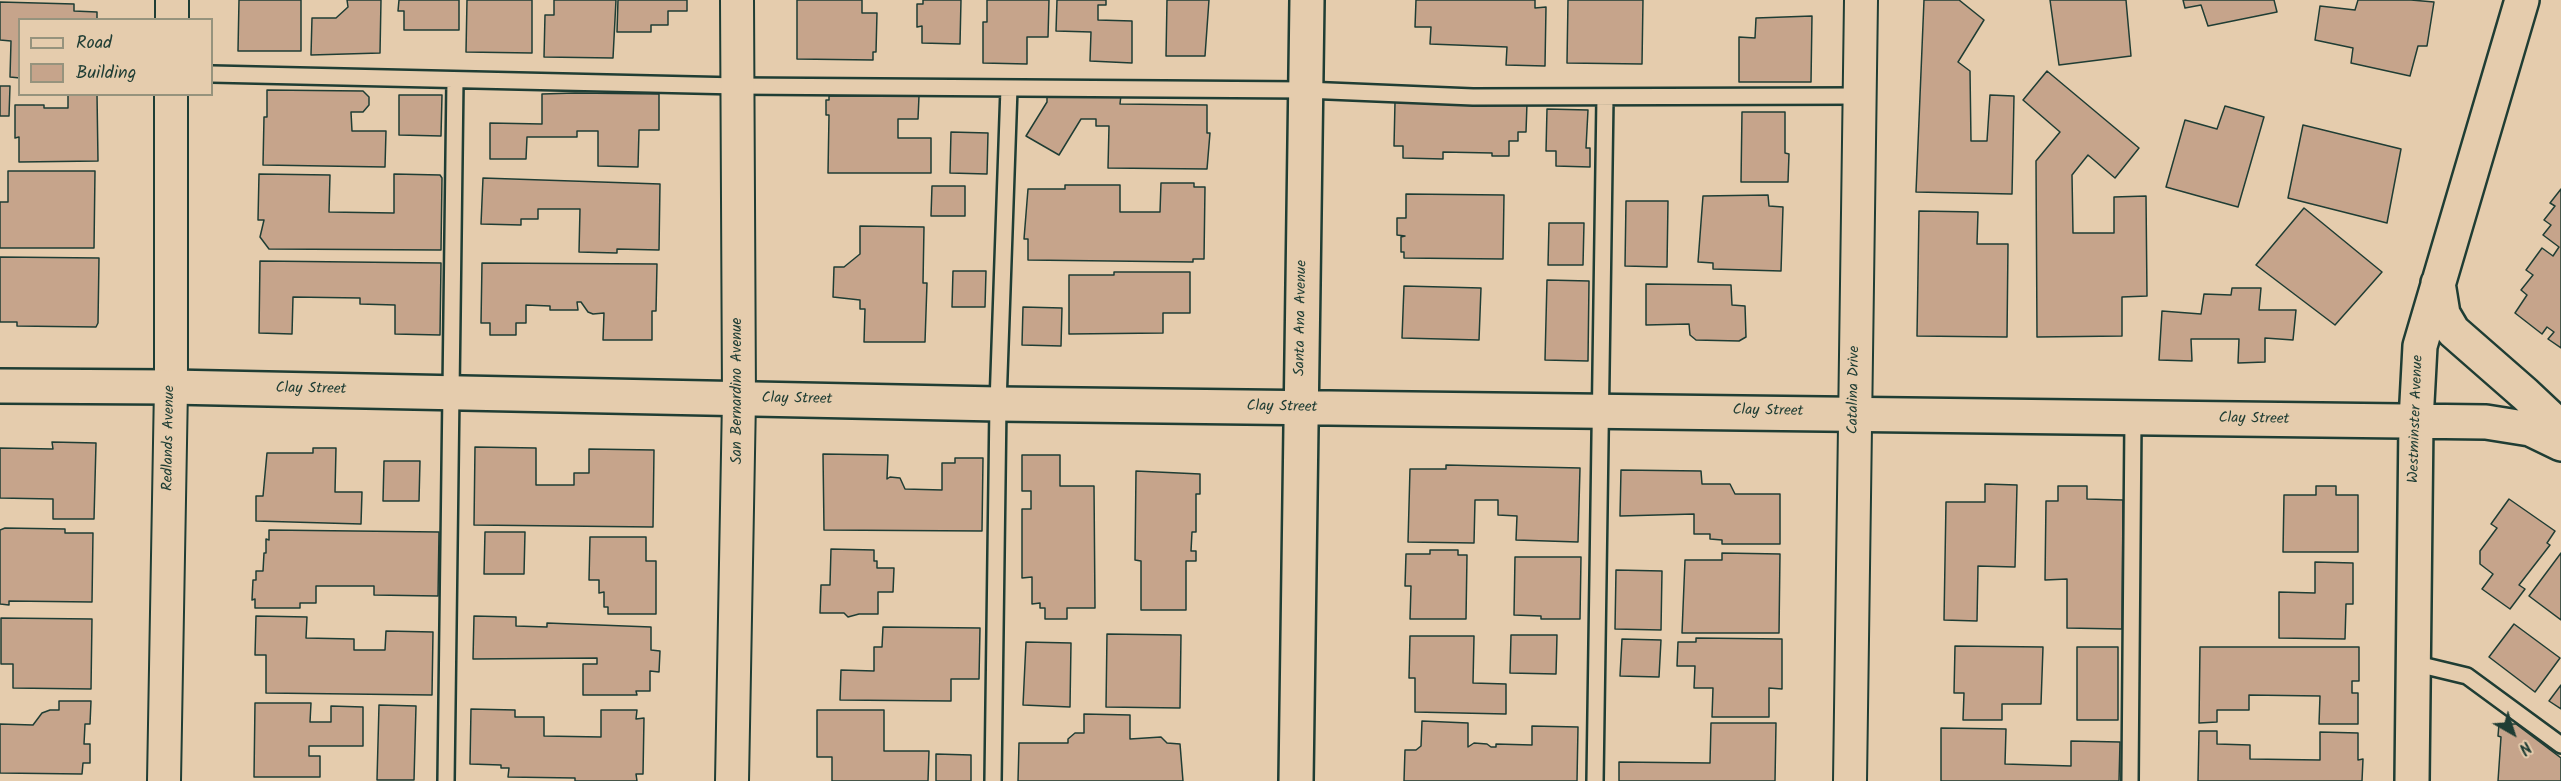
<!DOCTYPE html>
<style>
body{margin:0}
#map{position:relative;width:2561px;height:781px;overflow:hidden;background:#e5ccad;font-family:Kalam,sans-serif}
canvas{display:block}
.legend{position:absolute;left:18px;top:18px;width:195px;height:78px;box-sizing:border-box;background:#e5ccad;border:2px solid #96937d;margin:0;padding:8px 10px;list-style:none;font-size:18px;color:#1f3d34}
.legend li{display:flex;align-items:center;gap:12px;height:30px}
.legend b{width:30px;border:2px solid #96937d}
.north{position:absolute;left:2483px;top:703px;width:60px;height:60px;-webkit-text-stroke:4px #e5ccad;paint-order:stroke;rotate:141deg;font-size:16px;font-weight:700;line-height:24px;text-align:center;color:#1f3d34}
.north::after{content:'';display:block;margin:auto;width:21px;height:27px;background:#1f3d34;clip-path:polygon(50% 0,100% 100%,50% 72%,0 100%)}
</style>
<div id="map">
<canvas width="2561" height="781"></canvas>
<ul class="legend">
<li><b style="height:8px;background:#e5ccad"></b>Road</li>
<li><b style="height:16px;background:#c6a48b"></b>Building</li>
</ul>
<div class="north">N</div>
</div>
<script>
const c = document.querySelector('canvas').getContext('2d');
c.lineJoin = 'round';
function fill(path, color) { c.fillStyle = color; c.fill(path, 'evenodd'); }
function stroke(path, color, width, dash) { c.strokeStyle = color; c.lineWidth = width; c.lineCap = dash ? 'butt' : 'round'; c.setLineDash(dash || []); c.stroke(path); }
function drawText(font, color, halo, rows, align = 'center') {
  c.font = font + ' Kalam,sans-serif'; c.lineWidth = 4.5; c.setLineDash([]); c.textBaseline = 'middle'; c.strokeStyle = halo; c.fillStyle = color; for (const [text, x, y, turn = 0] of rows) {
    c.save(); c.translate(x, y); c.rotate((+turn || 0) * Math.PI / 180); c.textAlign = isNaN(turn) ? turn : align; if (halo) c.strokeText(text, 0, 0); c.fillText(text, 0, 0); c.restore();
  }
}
const building = new Path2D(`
 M239 0H301V51H238Z
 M347 0H381L380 53 311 55 312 18H336L348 7Z
 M399 0H459V30H404V11H398Z
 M467 0H532V53L466 52Z
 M554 0H616L613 58 544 57 545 15H554Z
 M618 0H687V11H668V25H651V32H617Z
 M797 0H862V13H877L876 52H873V60L797 59Z
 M923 0H961L960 44 922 43V26L917 27V4H923Z
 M987 0H1049L1048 37H1027V64L983 63V22H987Z
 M1057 0H1106V5H1098V20L1132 21V63L1090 61 1091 32 1056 31Z
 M1167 0H1209L1205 56H1166Z
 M1416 0H1535V8L1546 7 1545 66 1506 65 1507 47 1430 44 1431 27H1415Z
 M1568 0H1643L1642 64 1567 63Z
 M1924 0H1959L1984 20 1958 62 1970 71 1971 141H1987L1990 95 2014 96 2012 194 1916 192Z
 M2050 0H2126L2131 56 2059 65Z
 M2183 0H2274L2277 12 2208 26 2201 5 2185 8Z
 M2358 0H2411L2434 2 2427 46H2418L2410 76 2351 63 2353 48 2315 40 2320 6 2355 10Z
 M0 2 74 4V11L97 12V20H20V78L10 77 11 41 0 40Z
 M1812 16 1811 82H1739V37L1755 38 1756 18Z
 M2047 71 2139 148 2115 178 2088 155 2072 175 2073 233H2114V197L2146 196 2147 296 2122 297V336L2037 337 2036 161 2060 132 2023 100Z
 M0 86H10L9 116H0Z
 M267 90 363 91 369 97V105L363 112H351L352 131H386L385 167 263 165 264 117H267Z
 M575 93 659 94V130H639L638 167 598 166V131H577V137H527L526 159H490V123L542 124V94Z
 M68 94H97L98 161 19 162V137L15 138V105H44V108H68Z
 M1047 94 1121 95 1120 104 1207 105V133H1210L1207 169 1108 168 1109 126H1096V119H1081L1059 155 1026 136 1047 102Z
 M399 95H442L441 136 399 135Z
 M829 96H919L918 119H898V138H931V173H828L829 115H826V100H829Z
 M1404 98 1527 103 1526 132H1518V141H1509V156H1492V153L1443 152V159L1403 158V146H1394L1395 102H1404Z
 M2225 106 2264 117 2238 207 2166 187 2185 120 2217 129Z
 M1547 109 1588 110 1586 148H1590V167L1556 166V151H1546Z
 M1742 112H1785V153L1789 154 1788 182H1741Z
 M2303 125 2401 149 2387 223 2288 198Z
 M951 132 988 133 987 174 950 173Z
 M8 171H95L94 248H0V202H8Z
 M259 174 330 175 329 212 394 213V174L440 175 442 178 441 250 269 249 260 237 264 220H258Z
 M483 178 660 184 659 250 617 249V253L579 252 580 209H538V219H521V225L481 224Z
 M1161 183H1194V187H1205L1204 259H1193V262L1028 260V239H1024L1028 189H1065V185H1120V212H1160Z
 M932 186H965V216H931Z
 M2561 189V348L2548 339 2554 332 2547 327 2542 334 2515 313 2527 295 2521 290 2533 275 2526 270 2542 248 2553 256 2559 247 2543 235 2551 225 2544 220 2555 206 2550 203Z
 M1406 194 1504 195 1503 259 1404 258V252H1401V237L1405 236 1397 235V218H1406Z
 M1768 195 1769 206 1783 207 1781 271 1713 269V263L1698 262 1703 196Z
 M1626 201H1668L1667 267 1625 266Z
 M2304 208 2382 272 2335 325 2256 265Z
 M1919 211 1978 212 1977 244H2008L2007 337 1917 336Z
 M1549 223H1584L1583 265H1548Z
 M860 226 924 227 923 283H927L925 342H864L865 309H860V300L833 297 834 267H844L860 254Z
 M0 257 99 258 98 323 96 327 17 326V322H0Z
 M260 261 441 263 440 335 395 334V305L360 304V298L293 297 292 334 259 333Z
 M482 263 657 264 656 311H652V340H603L604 313 593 314 588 312 581 302H577L578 310H550V306L526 305V323H516V335H490V323H481Z
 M953 271H986L985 307H952Z
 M1114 272H1190V313H1163V333L1069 334V275H1114Z
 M1547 280 1589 281 1588 361 1545 360Z
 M1646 284 1731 285 1732 305 1745 306 1746 337 1739 341 1696 340 1690 335 1689 324 1646 325Z
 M1404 286 1481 288 1479 340 1402 338Z
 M2232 288H2261L2259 310H2296L2293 340 2265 338V362L2238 363 2239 339H2191L2192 361 2159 360 2162 311 2201 314 2204 294 2231 295Z
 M1023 307 1062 308 1061 346 1022 345Z
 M52 442 96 443 94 519H53V499L0 498V448L53 449Z
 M475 447 536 448V485H574V473H589V449L654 450 653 527 474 525Z
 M313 448H336L335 492H362L361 524 256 521V496H263L267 453H313Z
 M823 454 888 455 887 479 890 477 900 478 905 489 942 490V463H955V458H983L982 531 824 530Z
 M1022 455H1060V486H1094L1095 608H1067V619H1045V608H1040V603L1032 604V577L1022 578V509H1031V491H1022Z
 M384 461H420L419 501H383Z
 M1446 465 1580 468 1578 542 1516 540 1517 516 1498 515V500H1475L1474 543 1408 542 1410 469H1446Z
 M1621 470 1701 471 1702 484H1730L1735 494H1780V544H1722V540L1710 539V534H1694V514L1620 516Z
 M1136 471 1200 474V494H1196V532H1192L1191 551H1196V561H1186V610H1141V561L1135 560Z
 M1985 484 2017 485 2015 567 1978 566 1977 621 1944 620 1946 502H1985Z
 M2058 486H2087V499L2123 500 2122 629 2067 628V579L2045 580 2046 501H2058Z
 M2316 486H2336V495H2358V552H2283L2284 495H2316Z
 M2509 499 2555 531 2547 543 2550 545 2519 585 2525 589 2510 609 2482 589 2493 574 2480 564V551L2497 528 2491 524Z
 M5 528 65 529V533H93L92 602 9 601V605L0 604V530Z
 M269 530 439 532 438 596 374 595V586H316V603H300V608H255V599L252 600 253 580H256V571H263L264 553H266V539L269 540Z
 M485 532H525L524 574H484Z
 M590 537H646V561H656V614H608V607H604V592L599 593V580H589Z
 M831 549 874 550V561H877V568H894L893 592H878V614H859L848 617 844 613H820L821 585H830Z
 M1430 550H1458V555H1467L1466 619H1410L1411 586H1405L1406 554H1430Z
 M1722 553 1780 554 1779 633H1682L1685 560H1722Z
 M2561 553V620L2529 596Z
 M1515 557H1581L1580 619H1541V616L1514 615Z
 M2315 562 2353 563V604H2346L2345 639 2279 638V592L2315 593Z
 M1616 570 1662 571 1661 630 1615 629Z
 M256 616 307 617 306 638 354 639V650H385L386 631 433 632 432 695 266 693V655H255Z
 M474 616 516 617V626L547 627V623L651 627V650L660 651 659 672 650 671V691H636L637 695H583V664H597V658L473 659Z
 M1 618 92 619 91 689 13 688V664H1Z
 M2514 624 2560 658 2535 692 2489 657Z
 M883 627 980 628 979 679H951V701L840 700 841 670 874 671V647H882Z
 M1107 634 1181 635 1180 708 1106 707Z
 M1511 635H1557L1556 674 1510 673Z
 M1410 636H1474L1473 683 1506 684V714L1415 712V678H1409Z
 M1696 638 1782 639V689L1769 688V717H1712L1713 688H1694L1695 666H1677L1678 642H1696Z
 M1622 639 1661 640 1659 677 1620 676Z
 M1026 642 1071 643 1070 707 1023 705Z
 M1955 646 2043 647 2041 704H2002V720H1963L1964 693H1954Z
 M2077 647H2118V720H2077Z
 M2200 647H2359V681H2352V693H2358V724H2319L2320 696 2249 695V710H2217V722L2199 723Z
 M2561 685V709L2549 701Z
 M59 701H91L90 724H85L84 744H90V763H83L82 774 0 773V724L33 725 42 713 50 710H59Z
 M255 703H311L310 722H331V706L363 707V746H309V756H320V777H254Z
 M379 705 416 706 414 780H377Z
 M471 709 515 710V717H544V736L601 737V710H637L636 719 644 718 643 774H636L637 781H575V778L508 777 509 768H501V765L470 764Z
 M817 710H884V751H929L928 781H832V757H817Z
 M1084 714 1130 715V739L1161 737 1167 743 1180 744 1183 781H1018L1019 743H1068V739L1075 733H1084Z
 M1422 721 1468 723V747L1474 743 1487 744 1491 747H1496V744L1532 745V726L1578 727 1577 781H1404L1405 750H1416L1421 746Z
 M1711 723H1776L1775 781H1619V762L1710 763Z
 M2499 724H2516L2561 758V781H2498L2501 737 2498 736Z
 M1941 728 2006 729 2005 764 2071 766V741L2120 742 2119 781H1941Z
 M2199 731H2217V744L2250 745V759L2320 760V732L2358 733V760L2363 759 2362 781H2198Z
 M936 754 971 755V781H936Z`);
fill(building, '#c6a48b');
stroke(building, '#1f3d34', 1.5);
const lane = new Path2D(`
 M212 74 738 86 1305 90 1473 97 1859 96
 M2413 663 2467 676 2561 745
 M446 781 455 80
 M993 781 998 404 1009 88
 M1595 781 1605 97
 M2130 781 2133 419`);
const street = new Path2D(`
 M172 20V0
 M164 781 171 387V94
 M732 781 739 399 737 0
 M1850 781 1861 0`);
const secondary = new Path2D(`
 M2438 283 2443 314 2453 331 2525 394 2561 428
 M0 386 171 387 998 404 2486 422 2530 429 2561 444
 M1296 781 1307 0
 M2412 781 2416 421 2420 346 2522 0`);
stroke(lane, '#1f3d34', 20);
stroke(street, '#1f3d34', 36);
stroke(secondary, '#1f3d34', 38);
stroke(lane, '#e5ccad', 15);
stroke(street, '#e5ccad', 32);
stroke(secondary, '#e5ccad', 33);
drawText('15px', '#1f3d34', '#e5ccad', [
 ["Santa Ana Avenue",1302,318,-89],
 ["Clay Street",311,390,1],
 ["Catalina Drive",1855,390,-89],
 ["San Bernardino Avenue",738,391,-90],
 ["Clay Street",797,400,1],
 ["Clay Street",1282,408,1],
 ["Clay Street",1768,412,1],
 ["Westminster Avenue",2417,419,-88],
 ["Clay Street",2254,420,1],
 ["Redlands Avenue",170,438,-89]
]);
</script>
